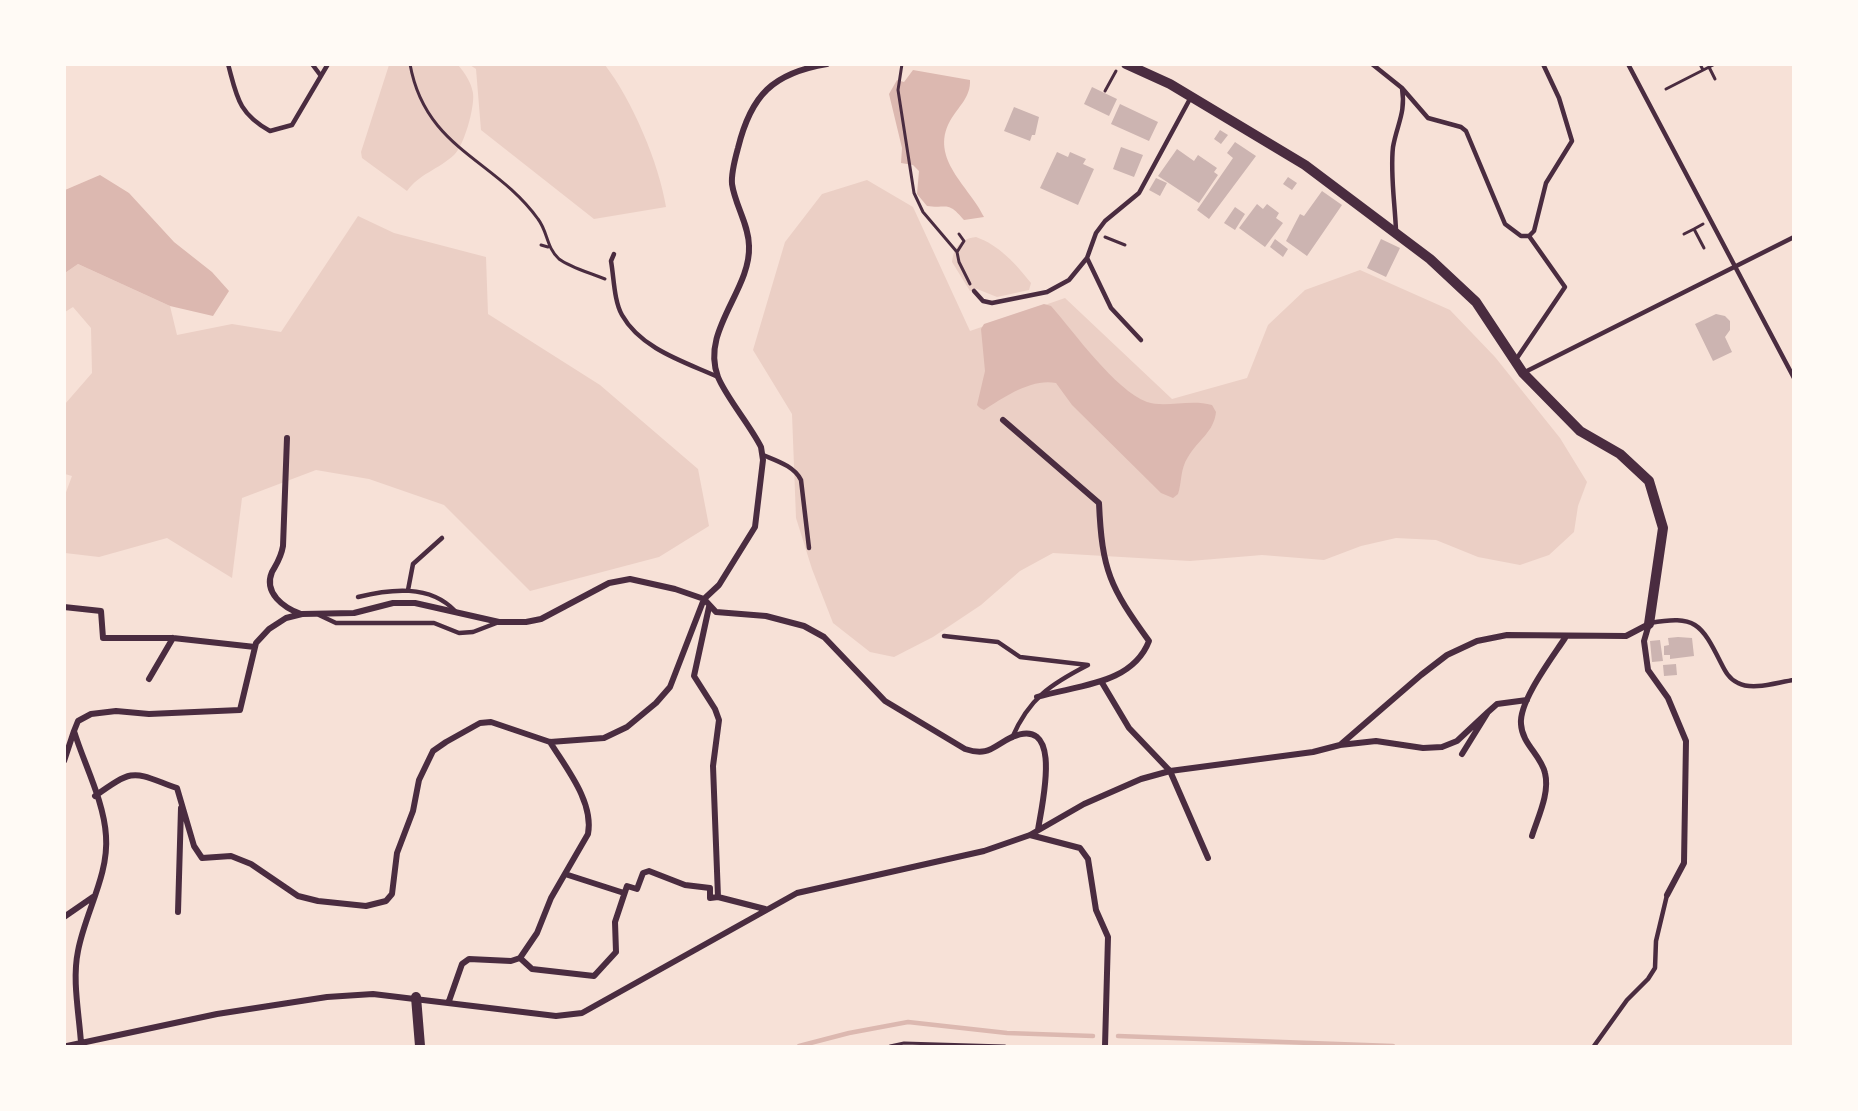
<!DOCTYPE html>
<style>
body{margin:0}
#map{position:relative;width:1858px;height:1111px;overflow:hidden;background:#f7e1d7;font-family:"IBM Plex Serif",serif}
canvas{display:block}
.frame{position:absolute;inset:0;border:66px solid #fffaf5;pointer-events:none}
</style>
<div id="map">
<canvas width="1858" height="1111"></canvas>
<div class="frame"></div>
</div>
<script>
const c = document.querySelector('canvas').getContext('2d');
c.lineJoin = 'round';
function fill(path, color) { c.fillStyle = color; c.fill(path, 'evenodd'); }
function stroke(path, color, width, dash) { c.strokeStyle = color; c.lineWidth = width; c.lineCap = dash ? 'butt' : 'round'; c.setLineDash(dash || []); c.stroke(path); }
fill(new Path2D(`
 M389 65H458C465 73 471 82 473 93 475 107 464 146 454 155 439 169 419 174 407 191L362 158 361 152Z
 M470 65H605C632 100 659 163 666 207L594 219 481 130 476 69Z
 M867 180 913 207 970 331 1065 298 1172 399 1247 378 1268 325 1305 290 1360 270 1450 310 1495 357 1560 438 1587 482 1578 506 1574 532 1549 555 1520 565 1478 557 1436 540 1396 538 1361 546 1324 560 1262 555 1190 561 1053 553 1020 571 981 605 933 637 894 657 870 652 833 623 812 569 796 518 792 414 753 350 785 242 822 194Z
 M358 216 394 233 486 257 488 314 600 385 698 469 709 526 659 557 530 591 444 505 369 479 316 470 242 498 232 578 167 538 99 557 65 553V495L72 476 65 474V404L92 373 91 328 73 307 65 312V273L78 264 170 306 177 335 232 324 281 332Z
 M976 237C999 245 1016 264 1031 283L1029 290 997 297 977 289 970 291 952 262C954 247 960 239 976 237Z`), '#ebcfc5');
fill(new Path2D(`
 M913 70 970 80C971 97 958 107 950 121 929 159 970 187 984 217L964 220C947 200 948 209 927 206L917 194 919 171 913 165 901 163 902 148 889 94 897 80 904 82Z
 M100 175 129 193 174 242 212 272 229 291 213 316 170 306 78 264 65 273V190Z
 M1044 304 1051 306C1074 332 1115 390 1147 402 1165 408 1190 399 1212 405L1216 412C1214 432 1198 440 1188 457 1180 469 1182 482 1178 494L1173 498 1161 493 1072 405 1056 383C1032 378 1004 397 984 410L980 408 977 405 985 371 981 329 984 324Z`), '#dcb8b0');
stroke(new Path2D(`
 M1118 1036 1393 1046
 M799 1046 849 1033 908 1022 1007 1033 1093 1036`), '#dcb8b0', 4.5);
fill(new Path2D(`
 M1092 87 1117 99 1109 116 1084 104Z
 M1120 104 1158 122 1149 141 1111 124Z
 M1014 107 1039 117 1035 135H1032L1030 141 1004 131Z
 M1220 130 1228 135 1221 144 1214 139Z
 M1235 142 1256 156 1209 219 1197 210 1233 158 1227 153Z
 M1121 147 1143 155 1134 177 1113 169Z
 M1177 149 1194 161 1198 155 1217 168 1214 172 1218 175 1199 203 1158 176Z
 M1057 152 1068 157 1070 152 1086 159 1083 164 1094 169 1078 205 1040 188Z
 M1288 177 1297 183 1292 190 1283 184Z
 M1156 178 1167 183 1160 196 1149 190Z
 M1322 191 1342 205 1307 256 1286 241 1300 214 1304 216Z
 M1257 204 1263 209 1267 204 1279 213 1276 218 1283 223 1265 247 1239 228Z
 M1235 207 1245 214 1235 230 1224 223Z
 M1275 239 1288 249 1283 257 1270 247Z
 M1381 239 1400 248 1386 277 1367 268Z
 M1716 314 1725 316 1730 321V330L1725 337 1732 352 1713 361 1695 324Z
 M1678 637 1692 638 1694 656 1670 659V655H1664V646L1669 645 1668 638Z
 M1660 640 1663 661 1652 662 1650 641Z
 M1676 664 1677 675 1664 676 1663 665Z`), '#ccb4b1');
stroke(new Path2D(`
 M410 64C425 149 495 159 538 219 548 232 546 247 559 259 571 268 591 273 605 279
 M902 64 898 90 914 193 923 212 957 252
 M1700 64 1703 70
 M1709 67 1715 79
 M1666 89 1715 64
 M1105 91 1116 71
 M1703 224 1694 229 1704 248
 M959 234 964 241 957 252 959 262 970 284
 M1684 234 1694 229
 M1105 237 1125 245
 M541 245 548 247
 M890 1046 904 1043 1005 1046`), '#4a2c40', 3);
stroke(new Path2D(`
 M228 64C237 97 238 113 270 131L292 125 328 64
 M312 64 321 76
 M1372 64 1402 88 1428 118 1461 127 1466 131 1505 224 1521 236H1529L1565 287 1515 361
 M1628 64 1794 378
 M1396 231C1395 203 1390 174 1393 147 1397 124 1406 113 1402 88
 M1529 236 1534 231 1546 183 1572 141 1559 98 1543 64
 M614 254 611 261C614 278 614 301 622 315 641 349 685 362 718 377
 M974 291 983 301 992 303 1047 292 1069 280 1087 258
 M1141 340 1111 308 1087 258 1096 233 1105 221 1139 193 1191 97
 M1523 373 1794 237
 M763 455C777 461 794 466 801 480L809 548
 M408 590 413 564 442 538
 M358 597C390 589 430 584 455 611
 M319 615 336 623H434L459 633 473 632 499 622
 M1650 623C1695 615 1701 623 1721 663 1725 671 1729 679 1738 683 1753 691 1778 682 1794 680
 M944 636 998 642 1020 657 1088 665C1051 684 1029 698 1012 738
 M1594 1046 1627 1000 1648 979 1655 968 1656 941 1667 895`), '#4a2c40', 4.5);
stroke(new Path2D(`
 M1003 420 1099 503C1102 571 1110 587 1149 641 1132 685 1077 685 1037 697
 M287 438 283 546C281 558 277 563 272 572 263 593 284 608 301 614
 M64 607 101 611 103 638H173L255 647
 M709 607 694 676 715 709 719 720 713 766 718 897 765 909
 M1649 624 1644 641 1648 670 1668 698 1686 741 1684 863 1667 895
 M149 679 173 638
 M1101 681 1129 728 1170 771 1208 858
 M1340 745 1376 741 1423 748 1442 747 1457 741 1488 712
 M1462 754 1488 712 1497 704 1527 700
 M64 761 74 731
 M95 796C136 767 132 772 177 788L194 846 202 858 231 856 251 864 298 896 318 901 366 906 386 901 392 894 397 853 413 811 419 780 433 751 446 742 480 723 491 722 550 742 604 738 627 727 656 703 670 687 704 599 719 585 755 527 763 460 761 447C750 425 726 397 718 377 700 331 751 290 749 246 749 225 735 205 732 184 731 173 735 159 738 148 751 95 773 73 827 64
 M1030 835 1080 848 1088 859 1096 910 1108 937 1105 1046
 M1532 836C1538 817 1550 793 1545 773 1541 755 1522 744 1521 724 1519 701 1552 658 1565 638
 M565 874 624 893
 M178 912 181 808
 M64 917 93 897
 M520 958 532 969 594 976 616 952 615 922 627 886 637 889 643 873 649 871 685 885 710 888V898L718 897
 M449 1001 462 964 469 959 511 961 520 958 537 933 551 898 588 834C594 802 566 768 550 742
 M81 1043C79 1013 72 980 78 951 85 913 109 875 106 836 104 801 84 764 74 731L78 721 91 714 116 711 149 714 240 710 256 643 269 629 286 618 302 614 354 613 393 603H415L499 622H526L541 619 609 583 630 579 675 589 704 599 716 612 766 616 804 626 824 637 885 701 965 749C989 757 993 746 1012 737 1065 714 1041 808 1038 830
 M67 1046 217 1014 327 997 373 994 556 1016 582 1013 797 893 984 851 1030 835 1084 804 1141 779 1170 771 1313 752 1340 745 1421 675 1447 655 1477 641 1507 635 1626 636 1649 624`), '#4a2c40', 6);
stroke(new Path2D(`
 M1126 64 1170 84 1305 165 1430 259 1476 302 1523 373 1580 431 1620 454 1649 481 1663 528 1649 624
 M416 997 420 1046`), '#4a2c40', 10);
</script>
